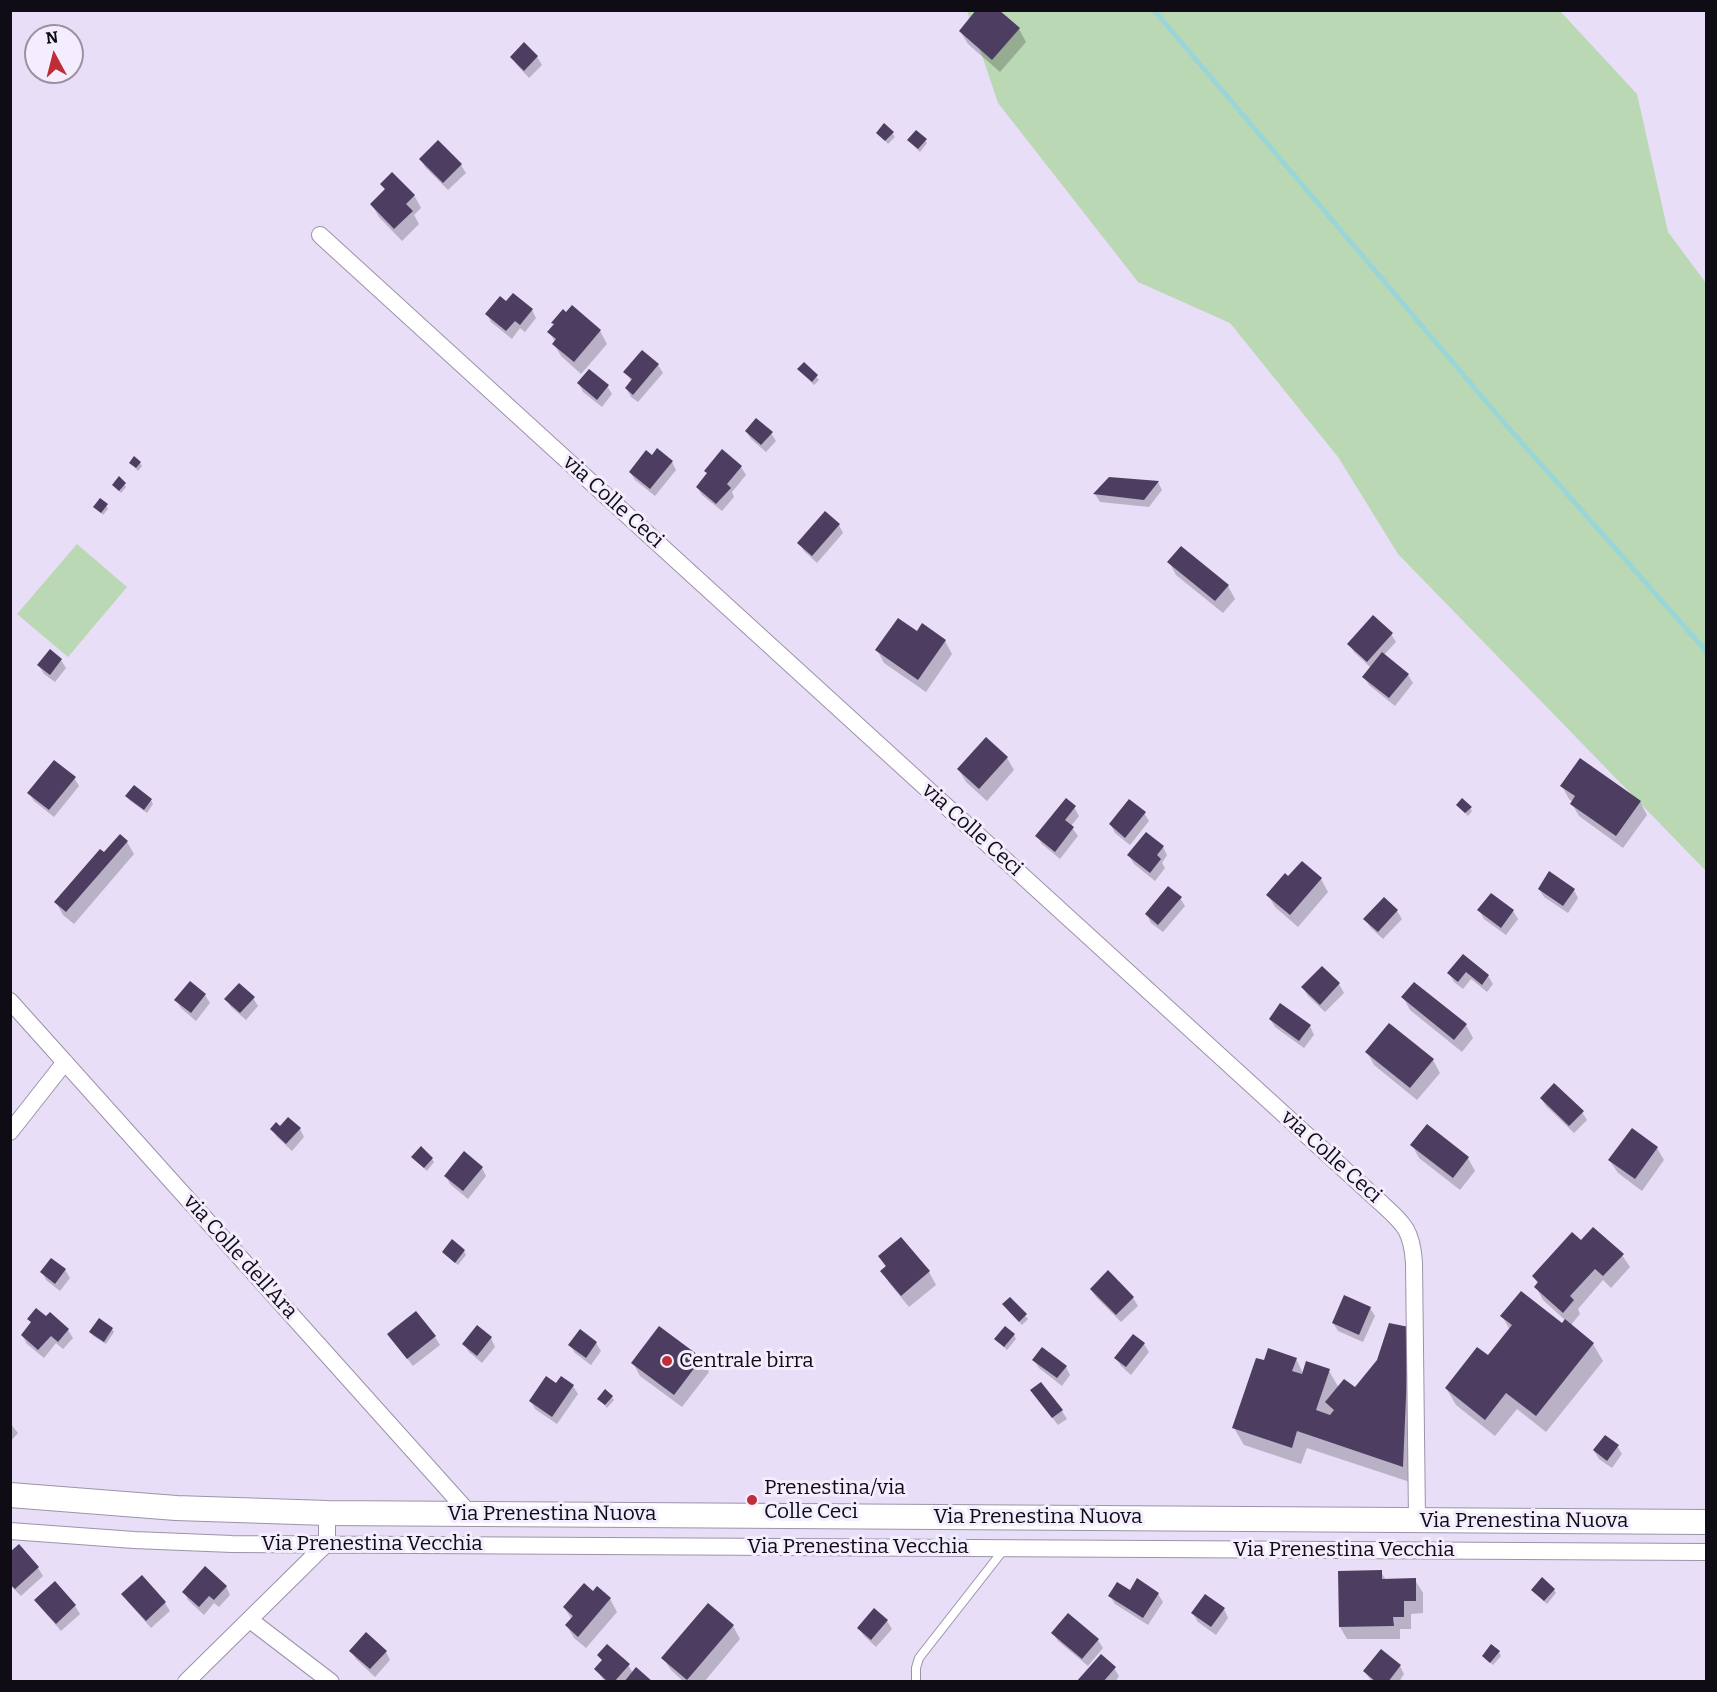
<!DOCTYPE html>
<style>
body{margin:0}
#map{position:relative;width:1717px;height:1692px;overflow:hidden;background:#e8def7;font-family:Bitter,serif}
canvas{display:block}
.frame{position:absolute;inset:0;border:12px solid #100c15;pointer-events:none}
.north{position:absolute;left:24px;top:24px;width:60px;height:60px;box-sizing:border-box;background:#f3edfd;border:2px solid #9893a0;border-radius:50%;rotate:353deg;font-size:16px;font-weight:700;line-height:24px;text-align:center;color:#100c15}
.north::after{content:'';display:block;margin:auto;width:21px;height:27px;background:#be2e36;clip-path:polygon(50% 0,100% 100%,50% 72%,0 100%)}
</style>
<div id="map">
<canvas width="1717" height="1692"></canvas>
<div class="frame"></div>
<div class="north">N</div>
</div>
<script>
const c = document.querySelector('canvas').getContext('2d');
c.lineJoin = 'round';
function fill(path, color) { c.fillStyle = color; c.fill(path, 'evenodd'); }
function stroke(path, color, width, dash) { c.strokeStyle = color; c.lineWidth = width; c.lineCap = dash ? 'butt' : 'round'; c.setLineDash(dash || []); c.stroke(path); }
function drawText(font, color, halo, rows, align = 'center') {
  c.font = font + ' Bitter,serif'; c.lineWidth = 6; c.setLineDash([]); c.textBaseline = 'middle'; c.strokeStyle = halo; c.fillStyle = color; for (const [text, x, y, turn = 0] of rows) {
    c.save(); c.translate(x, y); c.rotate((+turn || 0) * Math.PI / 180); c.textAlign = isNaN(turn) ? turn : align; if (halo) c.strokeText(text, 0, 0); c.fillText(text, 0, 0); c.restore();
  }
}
fill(new Path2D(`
 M967 11H1560L1637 94 1668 232 1706 283V871L1398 554 1338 457 1230 323 1138 282 998 103Z
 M77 544 127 587 68 657 17 614Z`), '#bbd8b4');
fill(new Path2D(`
 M1019 29 1026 42 1000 72 968 44 960 31Z
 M512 57H537L542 65 529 78 517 65Z
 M878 133H892L895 137 888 144Z
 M925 140 927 143 920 152 909 141Z
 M421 159 461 165 466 173 448 190 425 167Z
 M382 184 414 195 421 208 414 215 419 224 402 241 379 217 372 205 386 191Z
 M506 303 532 310 536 318 525 332 520 328 512 339 491 322 487 314Z
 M553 323 600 331 607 344 581 374 561 356 554 344 555 342 549 332 555 325Z
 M804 364 819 380 814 385 801 372Z
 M658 365 663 373 638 402 631 397 626 388 632 382 625 372Z
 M579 384 607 386 612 394 602 407 583 392Z
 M746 431 771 433 776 441 766 452 751 439Z
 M723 452 741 467 746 475 732 492 734 497 722 511 702 495 697 487Z
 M652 457 672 462 676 470 655 496 635 480 630 472Z
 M131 463H140L142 466 138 471Z
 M1110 479 1158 482 1162 490 1149 507 1100 502 1095 494Z
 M124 484 126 487 121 493 114 485Z
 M106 505 108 509 103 515 95 507Z
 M839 525 843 533 817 563 804 551 799 543Z
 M1169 562 1228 586 1235 599 1223 613 1176 575Z
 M917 633 945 641 952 654 926 692 884 663 877 650Z
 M1391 634 1396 642 1384 655 1408 675 1413 683 1395 706 1369 685 1364 677 1371 668 1354 652 1349 644Z
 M61 660 66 668 55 682 44 674 39 666Z
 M1007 758 1014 770 987 801 966 782 959 770Z
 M74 778 79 786 54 817 34 801 29 793Z
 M1562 786 1640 802 1647 815 1623 848 1579 816 1572 804 1573 802 1569 799Z
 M134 787 151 800 153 804 147 813 129 800 127 796Z
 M1074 807 1079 816 1071 826 1078 836 1060 859 1042 844 1037 836Z
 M1460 808H1470L1472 811 1468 816Z
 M1144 813 1149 821 1130 845 1115 833 1111 825Z
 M127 842 134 854 74 924 63 915 56 902 104 854Z
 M1163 847 1167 855 1162 863 1165 868 1155 881 1134 864 1129 856Z
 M1288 878 1321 879 1328 892 1298 927 1275 907 1268 895Z
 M1539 889 1574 890 1578 898 1568 913 1544 897Z
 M1180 898 1185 906 1163 932 1151 923 1147 915Z
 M1479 910 1513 911 1518 919 1506 935 1484 919Z
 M1397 911 1402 919 1383 939 1370 927 1365 919Z
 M1463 956 1488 976 1493 984 1487 992 1471 979 1463 989 1454 982 1449 973Z
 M1322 968 1339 984 1344 993 1325 1012 1308 996 1303 988Z
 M190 983 205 995 210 1003 196 1021 181 1008 176 1000Z
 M1403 997 1466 1025 1473 1038 1462 1052 1410 1010Z
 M253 998 258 1006 246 1020 231 1007 226 999Z
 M1270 1019 1310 1026 1314 1035 1304 1048 1275 1027Z
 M1367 1052 1433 1060 1440 1073 1417 1100 1374 1065Z
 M1541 1098 1582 1112 1587 1120 1574 1133 1546 1106Z
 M280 1128 300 1129 304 1137 292 1151 277 1137 272 1129Z
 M1412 1145 1468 1158 1475 1171 1460 1190 1419 1158Z
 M1657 1148 1664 1160 1642 1191 1618 1173 1610 1161Z
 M432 1159 434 1162 427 1171 415 1160Z
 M482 1168 486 1176 468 1199 450 1184 446 1176Z
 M1582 1242 1622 1255 1630 1267 1611 1288 1603 1280 1578 1309 1580 1314 1570 1326 1593 1344 1603 1361 1546 1432 1517 1409 1495 1436 1456 1405 1446 1388 1488 1357 1510 1330 1502 1316 1562 1325 1566 1321 1543 1300 1536 1287 1538 1284 1534 1277Z
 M464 1251 466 1255 458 1265 446 1255Z
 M880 1257 929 1272 936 1285 909 1307 890 1284 882 1271 886 1268Z
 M51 1260 65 1270 70 1278 60 1291 46 1280 42 1272Z
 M1091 1289 1133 1298 1138 1306 1121 1322 1096 1297Z
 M1010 1299 1028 1319 1022 1325 1004 1305Z
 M1370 1308 1375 1316 1363 1342 1338 1331 1333 1323Z
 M47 1318 68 1330 73 1338 63 1349 56 1343 44 1358 27 1344 22 1335 32 1324 29 1319Z
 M1408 1328 1413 1483 1307 1448 1301 1464 1244 1445 1234 1428 1265 1362 1296 1359 1303 1373 1329 1371 1339 1388 1355 1390Z
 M112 1329 114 1332 106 1344 93 1336 91 1332Z
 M389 1335 435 1337 440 1345 413 1366Z
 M1014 1335 1016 1339 1007 1350 996 1339Z
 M491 1338 495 1347 482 1363 469 1352 464 1344Z
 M596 1343 601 1351 591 1365 575 1353 570 1345Z
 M1144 1344 1149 1352 1131 1375 1121 1366 1116 1358Z
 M701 1359 709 1372 682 1407 640 1376 633 1363Z
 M1034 1360 1066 1367 1070 1375 1062 1386 1039 1368Z
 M556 1385 573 1386 578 1394 557 1424 535 1409 531 1401Z
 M612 1397 614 1400 607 1408 599 1399Z
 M1037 1398 1062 1411 1067 1419 1058 1425Z
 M10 1423 18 1433 10 1442Z
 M1617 1446 1622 1454 1612 1468 1599 1459 1594 1451Z
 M19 1546 38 1568 43 1576 21 1596 10 1585V1554Z
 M1381 1572 1386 1580H1415L1423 1593V1613L1411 1614V1629H1400V1639H1347L1340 1627Z
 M141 1577 165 1603 170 1611 151 1628 128 1602 123 1594Z
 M226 1586 230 1595 219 1607 214 1603 204 1615 188 1600 184 1592Z
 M597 1588 610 1599 617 1612 586 1648 574 1638 567 1626 572 1620 564 1607 593 1593Z
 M1554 1590 1556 1593 1547 1604 1535 1593Z
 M1130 1592 1158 1594 1163 1602 1148 1625 1115 1604 1110 1596Z
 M36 1600 75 1606 80 1614 61 1631 41 1608Z
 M1224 1609 1228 1618 1216 1635 1198 1622 1193 1614Z
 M887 1621 892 1629 876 1647 864 1636 859 1628Z
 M733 1626 740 1639 704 1682H684L671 1670 663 1658Z
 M1053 1633 1098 1640 1103 1648 1088 1666 1058 1641Z
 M351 1651 386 1652 390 1660 375 1677 356 1659Z
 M1499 1652 1501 1656 1493 1665 1483 1656Z
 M599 1655 628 1665 633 1673 650 1682H605L596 1669 603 1662Z
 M1400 1666 1404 1674 1399 1682H1372L1365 1672Z
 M1114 1668 1119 1676 1115 1682H1078Z`), '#0003');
stroke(new Path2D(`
 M1154 10 1500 418 1706 651`), '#9ad6d7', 5);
fill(new Path2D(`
 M976 10H999L1020 28 992 60 959 31Z
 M524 42 538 56 524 71 510 57Z
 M884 123 894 132 885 141 876 133Z
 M916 130 927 139 918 149 907 140Z
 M438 140 462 164 443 183 419 159Z
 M392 172 415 195 406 204 413 211 394 229 370 204 385 189 380 184Z
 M513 293 533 309 520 325 515 321 506 331 485 314 500 296 506 301Z
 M572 305 601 330 574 362 552 344 556 339 547 332 554 324 551 323 563 309 566 312Z
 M642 350 659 364 633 395 625 388 632 379 623 372Z
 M804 362 818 375 812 382 797 369Z
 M589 369 609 385 597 400 577 383Z
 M756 418 773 432 761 445 745 431Z
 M657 448 673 461 650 489 629 472 646 450 652 455Z
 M722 449 742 466 727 484 731 488 716 504 696 487 707 473 704 471Z
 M134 456 141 462 136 468 129 463Z
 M119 476 126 483 119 491 112 485Z
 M1109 477 1159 481 1144 500 1093 494Z
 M100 498 108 504 101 513 93 507Z
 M825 511 840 524 812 556 797 543Z
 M1181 546 1229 585 1215 601 1167 562Z
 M1373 615 1393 633 1367 662 1347 644Z
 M898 618 917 631 922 623 946 640 918 680 875 650Z
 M50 649 62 659 50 675 37 665Z
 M1382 652 1409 674 1389 698 1362 677Z
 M986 737 1008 757 979 789 957 769Z
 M1580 758 1641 801 1616 836 1570 804 1575 796 1560 786Z
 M54 760 76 777 49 810 27 793Z
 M134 785 152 799 144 810 125 796Z
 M1066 798 1076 806 1065 820 1074 827 1055 852 1035 836Z
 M1462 798 1472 807 1465 813 1456 805Z
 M1129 799 1146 812 1125 838 1109 824Z
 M1146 832 1164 846 1157 855 1161 859 1150 873 1127 855Z
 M120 834 128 841 66 912 54 902 100 849 104 852Z
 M1302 861 1322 878 1290 915 1266 895 1285 873 1288 876Z
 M1549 871 1575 889 1563 906 1538 889Z
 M1168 886 1182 897 1158 925 1145 914Z
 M1491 893 1514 910 1501 928 1477 910Z
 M1384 897 1398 910 1378 932 1363 919Z
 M1463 954 1489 975 1482 985 1466 972 1458 982 1447 973Z
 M1322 966 1340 983 1320 1005 1301 987Z
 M190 981 206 994 191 1013 174 1000Z
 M1414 982 1467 1024 1454 1040 1401 997Z
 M239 983 255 997 240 1013 224 999Z
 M1280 1003 1311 1025 1299 1041 1269 1019Z
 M1389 1023 1434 1059 1410 1088 1365 1052Z
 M1554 1083 1584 1111 1569 1126 1540 1098Z
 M288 1117 301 1128 286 1144 270 1129 276 1122 280 1126Z
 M1427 1124 1469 1157 1453 1178 1410 1145Z
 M1632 1128 1658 1147 1635 1179 1608 1160Z
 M421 1146 433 1158 424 1168 411 1157Z
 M464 1151 483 1167 463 1191 444 1176Z
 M1593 1227 1624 1254 1603 1276 1595 1269 1570 1296 1574 1300 1563 1313 1534 1287 1538 1282 1532 1276 1572 1232 1581 1240Z
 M901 1237 930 1271 901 1296 880 1271 886 1266 878 1256Z
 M452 1239 465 1250 455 1263 442 1252Z
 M51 1258 66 1269 55 1284 40 1272Z
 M1108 1270 1134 1297 1116 1315 1090 1289Z
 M1521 1291 1562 1323 1565 1319 1594 1343 1536 1416 1506 1393 1485 1420 1445 1388 1477 1347 1488 1355 1512 1325 1500 1316Z
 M1344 1295 1371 1307 1359 1335 1332 1323Z
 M1010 1297 1027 1314 1019 1322 1002 1304Z
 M36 1308 46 1316 50 1312 69 1329 58 1342 51 1336 38 1350 21 1335 31 1322 27 1319Z
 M416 1311 436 1336 407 1359 387 1334Z
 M99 1318 113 1328 104 1342 89 1332Z
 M1389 1323 1409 1327 1403 1467 1297 1431 1292 1448 1232 1428 1256 1358 1264 1360 1268 1348 1297 1358 1292 1371 1302 1374 1306 1361 1330 1369 1316 1410 1330 1415 1334 1410 1325 1402 1344 1379 1355 1387 1377 1360Z
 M477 1325 492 1337 477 1356 462 1344Z
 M659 1326 702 1358 674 1395 631 1363Z
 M1005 1326 1015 1334 1004 1347 994 1339Z
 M580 1329 597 1342 586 1358 568 1345Z
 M1133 1334 1145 1343 1126 1367 1114 1358Z
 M1042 1347 1067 1366 1057 1378 1032 1360Z
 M546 1376 556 1383 561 1376 574 1385 552 1417 529 1401Z
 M1041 1382 1063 1410 1052 1418 1030 1390Z
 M605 1389 613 1396 605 1405 597 1399Z
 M1605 1435 1619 1445 1607 1461 1593 1450Z
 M19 1544 39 1567 15 1589 10 1584V1552Z
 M205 1566 227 1586 214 1600 209 1596 199 1607 182 1592Z
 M1382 1570V1579L1416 1578V1601H1404V1617H1393L1394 1626 1339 1627 1338 1571Z
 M142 1575 166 1602 146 1621 121 1594Z
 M1542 1577 1555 1589 1544 1601 1531 1590Z
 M1137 1578 1159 1593 1143 1618 1108 1596 1117 1582 1130 1590Z
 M55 1581 76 1605 56 1624 34 1600Z
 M584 1583 593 1591 597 1586 611 1598 578 1637 565 1625 573 1616 563 1607Z
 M1205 1594 1225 1608 1211 1627 1191 1613Z
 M708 1603 734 1625 687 1680 661 1658Z
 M874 1608 888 1620 871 1640 857 1628Z
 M1068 1613 1099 1639 1082 1659 1051 1633Z
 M366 1632 387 1651 370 1669 349 1651Z
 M607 1644 630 1664 614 1682H608L594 1669 602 1660 597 1655Z
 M1491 1644 1500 1651 1490 1663 1482 1656Z
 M1381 1649 1401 1665 1388 1682H1376L1363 1671Z
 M1101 1654 1116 1667 1103 1682H1076Z
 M636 1667 653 1682H624Z`), '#4d3e61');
const service = new Path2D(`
 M916 1682V1668L919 1658 1005 1548`);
const minor = new Path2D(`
 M320 235 1380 1202C1404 1224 1412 1230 1414 1263L1417 1520
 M10 1001 470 1514
 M10 1132 65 1062
 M10 1531 134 1540 232 1544 1706 1552
 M250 1620 331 1682
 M186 1682 327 1543V1513`);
const secondary = new Path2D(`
 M10 1495 176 1508 327 1513 1706 1522`);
stroke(service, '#9c93aa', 10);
stroke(minor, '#9c93aa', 18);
stroke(secondary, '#9c93aa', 26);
stroke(service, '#fff', 8);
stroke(minor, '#fff', 16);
stroke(secondary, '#fff', 24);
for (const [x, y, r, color] of [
 [667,1361,6,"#be2e36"],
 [752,1500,6,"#be2e36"]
]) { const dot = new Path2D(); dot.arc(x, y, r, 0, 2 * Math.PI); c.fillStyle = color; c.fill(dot); stroke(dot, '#f3edfd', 2); }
drawText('21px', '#100c15', '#f3edfd', [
 ["via Colle Ceci",613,502,42],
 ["via Colle Ceci",972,830,42],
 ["via Colle Ceci",1331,1157,42],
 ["via Colle dell'Ara",240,1257,48],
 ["Via Prenestina Nuova",552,1514],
 ["Via Prenestina Nuova",1038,1517],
 ["Via Prenestina Nuova",1524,1521],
 ["Via Prenestina Vecchia",372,1544],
 ["Via Prenestina Vecchia",858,1547],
 ["Via Prenestina Vecchia",1344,1550]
]);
drawText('21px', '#100c15', '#f3edfd', [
 ["Centrale birra",679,1361],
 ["Prenestina/via",764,1488],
 ["Colle Ceci",764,1512]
], 'left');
</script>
